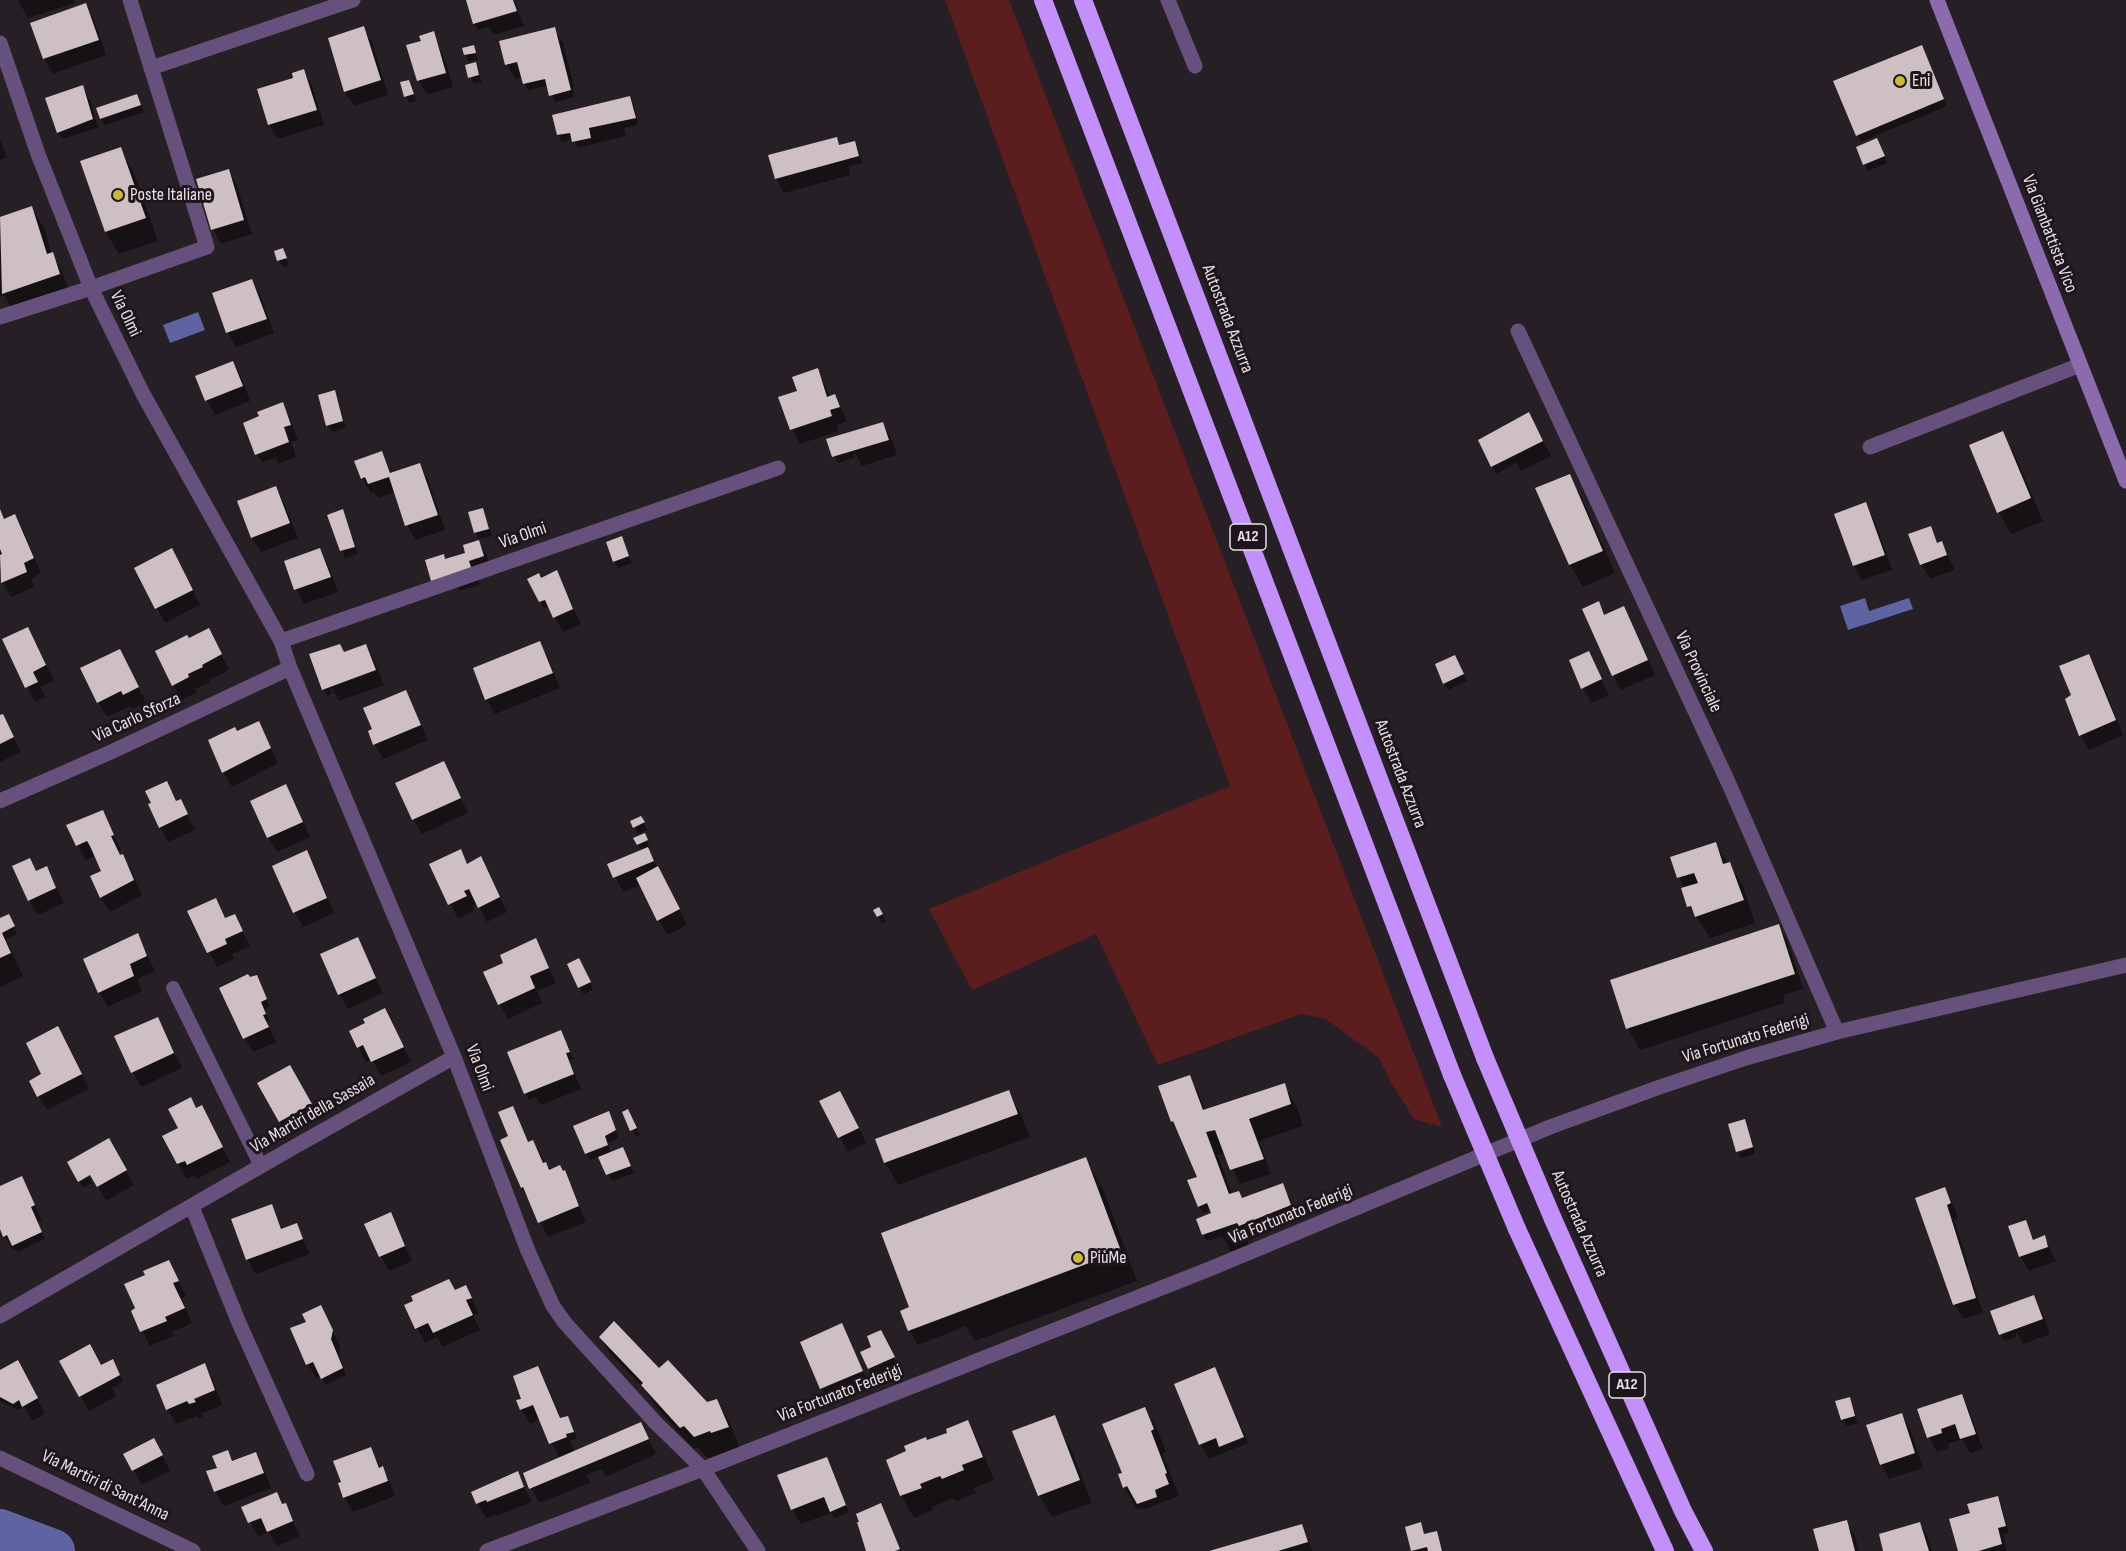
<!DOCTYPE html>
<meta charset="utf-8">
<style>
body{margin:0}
canvas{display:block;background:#271f26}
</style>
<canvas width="2126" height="1551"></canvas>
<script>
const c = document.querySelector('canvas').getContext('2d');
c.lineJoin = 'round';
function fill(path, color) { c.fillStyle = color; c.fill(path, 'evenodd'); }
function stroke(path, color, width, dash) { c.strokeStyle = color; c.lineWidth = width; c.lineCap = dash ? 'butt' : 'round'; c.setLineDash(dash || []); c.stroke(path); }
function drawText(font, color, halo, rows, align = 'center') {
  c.font = font + ' "Sofia Sans Condensed",sans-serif'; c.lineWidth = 6; c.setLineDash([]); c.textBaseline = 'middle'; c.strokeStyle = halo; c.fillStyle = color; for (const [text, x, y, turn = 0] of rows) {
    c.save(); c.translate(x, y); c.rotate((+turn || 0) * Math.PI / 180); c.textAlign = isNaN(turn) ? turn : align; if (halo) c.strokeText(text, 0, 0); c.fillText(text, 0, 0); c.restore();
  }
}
fill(new Path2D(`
 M945 0H1009L1442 1127 1414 1119 1391 1082 1379 1058 1326 1019 1301 1014 1158 1065 1096 934 972 990 929 909 1230 786Z`), '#5b1d1d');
fill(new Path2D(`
 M198 312 205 330 170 343 163 325Z
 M1865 598 1869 611 1909 598 1913 609 1848 630 1840 606Z`), '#6063a1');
fill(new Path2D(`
 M18 0H74L75 3 28 18Z
 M468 0H514L524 26 494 35 489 27 478 30 474 23Z
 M85 5 94 20 106 55 53 74 45 59 32 24Z
 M363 28 372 42 388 95 354 106 345 92 330 39Z
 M554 29 563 43 574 87 572 88 574 97 555 102 548 85 528 91 522 77 515 79 507 64Z
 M433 33 447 66 453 87 427 95 418 80 423 42Z
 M473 47 478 60 469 62 465 55Z
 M1925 53 1947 106 1861 142 1857 135Z
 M475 64 482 82 474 84 470 77Z
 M304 71 312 86 324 125 278 139 269 124 295 80Z
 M409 82 417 101 409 103 402 83Z
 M82 87 91 102 98 128 62 139 58 132Z
 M137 96 144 112 105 125 101 119Z
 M630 98 634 105 638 125 624 128 626 136 578 148 573 139 562 142 558 135 553 116Z
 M0 138 7 158 0 160Z
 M836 139 840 146 854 142 858 149 862 163 848 167 850 175 784 193 776 178Z
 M1881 147 1887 163 1868 171 1864 164Z
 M120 149 133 171 158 241 119 254 106 232Z
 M229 171 237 186 252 234 221 244 213 229Z
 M32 208 45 230 51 253 61 269 68 289 11 308 4 295 0 297V218Z
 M282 249 289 265 283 267 279 260Z
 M251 281 260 295 274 333 236 347 228 333 214 294Z
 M233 362 241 377 250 401 215 415 207 400Z
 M817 370 825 385 830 398 835 396 847 421 837 425 839 431 800 444 792 429 799 392Z
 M334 392 338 399 346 428 332 432 328 426 319 396Z
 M282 404 290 418 298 440 291 442 296 457 278 464 275 458 262 462 257 454Z
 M882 424 891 438 897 455 862 466 854 452V458L838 463 828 440Z
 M1537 429 1551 456 1521 471 1516 463 1496 474 1480 440Z
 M2002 433 2015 455 2043 521 2011 534 1999 512Z
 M382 453 392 474 419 465 428 480 445 530 415 540 407 525 396 492 378 498 374 492 371 493 362 478Z
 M1569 476 1582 498 1615 573 1583 587 1570 565 1537 489Z
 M276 488 284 503 298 538 261 552 252 538 239 502Z
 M1865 504 1874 519 1892 570 1862 580 1854 566Z
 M482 510 492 536 479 539 475 532Z
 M343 511 358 554 345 558 329 515Z
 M0 512 5 520 15 516 23 530 41 573 31 579 34 587 11 597 0 577Z
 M1930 528 1938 544 1941 543 1955 570 1930 579 1921 564Z
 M621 538 632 563 618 568 614 561Z
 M479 542 487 556 492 571 477 576 480 585 459 591 446 560 467 554Z
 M320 550 328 565 338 592 304 604 296 589Z
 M180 565 200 605 165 623 157 608Z
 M556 572 581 624 563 632 549 606 544 608 529 580H541Z
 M1598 603 1605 616 1623 608 1655 675 1621 690 1613 675Z
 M27 629 54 680 40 687 46 697 35 702 4 640Z
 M188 640 216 644 229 670 209 680 210 682 195 689 197 692 182 700 173 685Z
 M540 643 548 658 560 688 495 714 486 699Z
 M366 645 374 660 384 685 339 701 332 688 330 689 332 694 327 696 310 655 344 654Z
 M1588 653 1609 695 1591 703 1571 661Z
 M2088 656 2097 670 2123 735 2089 750 2081 736 2066 699 2073 695Z
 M1459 664 1467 681 1448 690 1444 683Z
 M128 666 146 703 132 709 130 706 107 717 98 702Z
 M406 692 428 740 383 759 375 744Z
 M0 716 10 730 21 752 0 762Z
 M258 723 278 763 232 787 223 772 237 733Z
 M444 763 468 813 422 834 413 819Z
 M166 783 177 802 180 801 195 830 168 842 160 827Z
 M294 801 310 837 277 852 268 837Z
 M102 812 121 850 118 852 120 857 122 856 131 870 142 895 110 912 101 897 103 872 95 856 86 860 68 826Z
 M641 818 647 830 638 834 632 822Z
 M644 835 650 847 648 849 687 925 667 935 641 885 623 892 609 865 642 851 635 839Z
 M1715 844 1743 886 1755 923 1710 938 1689 906 1685 889 1679 878 1672 858Z
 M460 851 468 865 481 858 507 912 487 922 477 903 472 906 474 911 458 919 431 865Z
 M307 852 315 867 334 913 303 927 295 912Z
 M46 868 64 903 38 915 29 900Z
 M215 900 226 919 234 916 250 946 232 954 234 959 217 967 189 912Z
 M879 909 886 921 882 923 875 911Z
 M0 920 12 923 17 934 6 939 23 976 0 987Z
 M1778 926 1787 940 1803 989 1783 995 1785 1003 1640 1050 1628 1028Z
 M137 935 155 971 137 979 142 991 108 1007 99 992Z
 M357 938 383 993 348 1009 339 994Z
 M535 940 556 983 537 991 542 1003 508 1019 500 1004Z
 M569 964 583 967 593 990 583 994Z
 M260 983 270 1006 264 1009 269 1021 267 1022 276 1042 253 1052 245 1038Z
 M385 1010 411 1062 381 1076 372 1059 366 1062 358 1047 367 1024Z
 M157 1019 182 1068 141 1087 133 1072Z
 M561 1032 573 1059 569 1060 581 1089 541 1105 536 1097 529 1100 526 1093Z
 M66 1043 89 1089 47 1110 39 1096 43 1075Z
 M289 1067 319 1119 288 1136 259 1084Z
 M1189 1077 1198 1092 1205 1111 1284 1085 1297 1107 1303 1126 1259 1141 1271 1174 1240 1184 1225 1153 1218 1155 1232 1194 1242 1200 1282 1185 1290 1199 1298 1220 1247 1241 1249 1245 1231 1252 1222 1236 1207 1241 1203 1235 1198 1220 1212 1214 1210 1210 1203 1213 1199 1206 1198 1178 1180 1136 1172 1121Z
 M1008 1092 1021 1114 1030 1137 898 1185 885 1162Z
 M821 1102 848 1107 866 1143 848 1152Z
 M624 1112 632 1117 640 1135 636 1137Z
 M612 1120 619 1138 608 1143 611 1153 626 1155 634 1173 612 1181 599 1156 590 1160 586 1153Z
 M210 1122 230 1162 197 1179 195 1175 186 1179 164 1137 180 1129Z
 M510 1137 528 1143 533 1141 550 1171 564 1172 572 1187 586 1222 548 1237 522 1188 502 1140Z
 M109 1140 134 1185 106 1201 92 1176Z
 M1754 1148 1755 1154 1741 1158 1738 1153Z
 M1085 1159 1103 1189 1137 1281 975 1341 966 1326 918 1345 909 1330 911 1308Z
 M89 1177 92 1183 83 1188 80 1182Z
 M21 1178 42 1220 38 1222 45 1239 18 1252 16 1249 13 1251 0 1225V1188Z
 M1945 1189 1953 1204 1958 1218 1954 1220 1969 1267H1967L1968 1274 1973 1283 1983 1313 1963 1319 1955 1305 1917 1199Z
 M271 1206 283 1230 296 1225 310 1254 256 1274 247 1259Z
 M390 1214 412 1261 389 1271 366 1225Z
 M2025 1222 2035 1241 2044 1237 2056 1261 2029 1271 2020 1256Z
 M169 1262 186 1296 181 1298 192 1323 172 1332 174 1336 150 1346 133 1311 137 1309 147 1275Z
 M465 1287 479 1313 473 1316 480 1330 443 1347 437 1337 425 1343 417 1328 454 1292Z
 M2033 1297 2042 1312 2050 1334 2023 1344 2016 1331V1337L2004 1341 1992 1312Z
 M321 1307 340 1346 339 1355 346 1375 326 1385 321 1376 316 1378 308 1364V1322Z
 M880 1332 897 1364 873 1375 869 1368 873 1347Z
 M600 1337 658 1370 707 1404 717 1400 730 1423 740 1449 725 1455 724 1452 708 1458 697 1447 694 1449 656 1407 647 1392 609 1352Z
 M853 1350 870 1386 830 1403 822 1388Z
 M61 1361 116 1368 123 1382 112 1388 116 1396 89 1411Z
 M205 1365 213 1380 222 1405 201 1414 203 1417 198 1418 197 1416 176 1424 168 1409Z
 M538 1368 546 1382 561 1419 567 1418 571 1424 577 1439 570 1441 575 1453 641 1424 656 1454 606 1477 602 1469 586 1475 590 1483 539 1503 525 1474 560 1459 540 1419 530 1424 521 1409 523 1399Z
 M0 1372 25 1376 45 1414 32 1421 24 1406 18 1410 0 1401Z
 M1221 1383 1248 1443 1209 1459 1200 1444Z
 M1961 1395 1969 1410 1983 1449 1970 1453 1962 1439 1948 1444 1949 1448 1937 1452 1929 1437 1919 1410Z
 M1849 1399 1858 1423 1847 1426 1843 1419Z
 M1145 1409 1158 1431 1166 1452 1162 1453 1179 1496 1142 1510 1141 1508 1137 1509 1124 1487V1474Z
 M1902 1415 1910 1429 1923 1468 1889 1479 1881 1464Z
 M968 1422 980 1445 994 1480 974 1488 976 1493 956 1501 954 1498 932 1507 933 1510 914 1518 901 1495 908 1452 949 1434Z
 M1062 1434 1071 1449 1092 1503 1052 1517 1039 1495Z
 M370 1449 390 1483 395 1496 353 1512 344 1497Z
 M228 1452 234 1462 255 1454 264 1469 271 1488 224 1506 215 1491 218 1469Z
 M125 1455H162L170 1471 142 1485Z
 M830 1465 849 1512 835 1518 831 1513 801 1524 792 1509Z
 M517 1473 532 1502 497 1516 496 1514 486 1518 477 1503Z
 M276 1494 283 1506 285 1505 300 1536 277 1546 269 1532 258 1537 243 1508Z
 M1997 1497 2001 1504 2009 1533 2003 1534 2007 1551H1959L1972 1514Z
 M1846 1522 1855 1536 1859 1551H1821Z
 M1920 1523 1928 1538 1932 1551H1885Z
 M1420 1524 1425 1536 1436 1533 1443 1551H1413L1407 1528Z
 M1301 1525 1313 1551H1209Z`), '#0007');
stroke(new Path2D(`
 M0 1531 53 1551`), '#6063a1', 44);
fill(new Path2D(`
 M466 0H513L517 11 473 24Z
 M86 3 99 40 43 59 30 23Z
 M364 26 381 80 344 92 328 38Z
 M555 27 571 90 549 96 545 79 523 84 517 62 505 65 499 41Z
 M434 31 446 73 417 81 406 45 421 41 419 36Z
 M474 45 476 53 464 55 462 48Z
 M1922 45 1944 99 1856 136 1833 81Z
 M476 62 479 75 468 78 465 65Z
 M304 69 317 110 268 125 257 89 293 78 292 73Z
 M409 80 414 94 404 97 400 82Z
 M83 85 93 119 57 133 45 98Z
 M137 94 141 105 100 119 96 108Z
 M630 96 636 118 589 128 591 138 572 142 570 133 557 135 552 115Z
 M837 137 839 145 855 141 859 156 775 179 768 155Z
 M1877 138 1885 156 1863 165 1856 147Z
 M121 147 146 218 105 232 80 161Z
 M229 169 244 220 211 230 196 179Z
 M32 206 47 254 53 252 60 274 2 294 0 217Z
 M283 248 287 258 277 261 274 251Z
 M252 279 267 319 226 333 212 293Z
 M233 361 243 386 205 401 195 376Z
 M818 368 827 397 835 394 840 407 830 410 832 416 790 430 778 397 797 391 792 377Z
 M335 390 343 421 326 426 318 395Z
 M283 402 291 425 284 427 289 442 255 455 243 423 259 416 257 412Z
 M1529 412 1543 441 1491 467 1478 440Z
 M883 422 889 440 832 457 826 439Z
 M2003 431 2031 498 1997 513 1969 445Z
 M382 451 390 473 420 463 438 515 405 526 389 477 368 484 365 477 361 479 354 461Z
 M1570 474 1603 551 1569 565 1535 488Z
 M276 486 290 523 251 538 237 501Z
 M1866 502 1885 555 1853 566 1834 514Z
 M483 508 489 529 474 533 468 512Z
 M0 509 4 519 15 514 34 558 24 563 27 572 1 583 0 555 2 554 0 549Z
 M343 509 355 547 340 551 327 515Z
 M1931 526 1937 543 1942 541 1947 555 1920 565 1908 534Z
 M622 536 629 556 613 562 606 542Z
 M479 540 484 556 469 561 472 570 431 581 425 560 444 554 445 559 465 553 463 545Z
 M172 548 193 590 155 609 134 568Z
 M320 548 331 577 294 590 284 561Z
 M557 570 573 609 553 618 545 600 539 602 527 579 539 573 541 578Z
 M1599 601 1604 615 1624 606 1648 660 1612 676 1582 609Z
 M28 627 46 665 33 672 38 682 25 688 2 639Z
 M209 628 222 654 202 665 203 667 188 674 189 677 172 686 155 651 187 635 189 638Z
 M540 641 553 673 485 700 473 668Z
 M340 644 344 652 366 644 376 670 322 690 309 654Z
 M120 649 139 687 123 695 121 691 97 703 80 668Z
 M1589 651 1602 679 1581 689 1569 660Z
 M2089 654 2116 720 2079 736 2065 699 2071 695 2059 666Z
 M1455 655 1464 674 1443 684 1435 664Z
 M406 690 421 725 373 745 368 731 372 729 363 708Z
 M3 714 14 737 0 744V715Z
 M259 721 271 748 222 773 208 740 235 727 237 731Z
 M444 761 461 798 412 820 395 783Z
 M167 781 176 801 181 799 188 814 159 828 148 804 151 803 145 791Z
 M286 784 303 822 267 838 250 801Z
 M103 810 114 835 111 836 120 855 123 854 134 880 100 898 90 876 101 871 90 846 87 841 76 846 66 825Z
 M641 816 645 822 633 828 630 821Z
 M645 833 648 840 637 845 633 838Z
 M1716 842 1723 864 1730 862 1744 900 1695 917 1691 906 1687 907 1681 888 1698 883 1694 873 1677 878 1670 857Z
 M648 847 654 861 613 878 607 864Z
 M461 849 467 864 481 856 500 897 478 908 469 889 464 891 467 896 448 905 429 864Z
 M307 850 327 898 293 913 272 866Z
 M30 858 36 871 47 866 56 888 28 901 12 866Z
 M658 866 680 909 657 921 636 878Z
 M216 898 225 918 235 914 243 931 225 939 227 944 207 953 187 911Z
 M879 907 883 914 877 917 873 910Z
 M9 914 15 926 2 933 11 953 0 958V918Z
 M1779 924 1795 974 1626 1029 1610 980Z
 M138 933 147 956 130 964 134 976 98 993 83 959Z
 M358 937 376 978 338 995 320 954Z
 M536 938 549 968 530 976 535 988 498 1005 483 972 503 963 500 955Z
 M579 958 591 982 578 988 567 964Z
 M248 974 250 977 257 975 267 999 261 1002 266 1014 263 1015 269 1027 243 1039 219 988Z
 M385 1008 404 1047 371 1062 363 1045 357 1048 349 1031 365 1023 363 1019Z
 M158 1017 174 1053 131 1073 114 1036Z
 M58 1026 82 1074 37 1097 29 1081 41 1074 26 1043Z
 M561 1030 570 1052 566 1053 574 1074 524 1094 507 1052Z
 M290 1065 312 1104 279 1122 257 1083Z
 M1190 1075 1203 1110 1285 1083 1291 1104 1249 1119 1264 1159 1230 1170 1215 1130 1206 1132 1229 1194 1239 1191 1242 1198 1283 1183 1291 1205 1239 1226 1237 1223 1202 1235 1196 1219 1211 1213 1207 1203 1198 1207 1187 1180 1197 1177 1173 1121 1171 1122 1158 1086Z
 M1009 1090 1018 1114 884 1163 875 1139Z
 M840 1091 859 1128 838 1138 819 1101Z
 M191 1097 196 1108 202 1105 223 1147 187 1165 185 1161 177 1164 162 1136 178 1128 168 1109Z
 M513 1106 528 1142 533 1140 543 1163 546 1162 549 1170 560 1165 563 1171 565 1170 579 1206 538 1223 523 1187 521 1188 500 1140 508 1136 498 1112Z
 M628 1109 637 1128 630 1131 622 1112Z
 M609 1111 616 1130 605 1136 608 1145 585 1154 573 1126Z
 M1745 1119 1753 1147 1736 1152 1728 1124Z
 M109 1138 127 1170 97 1187 90 1175 78 1182 67 1162Z
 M623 1147 631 1166 606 1175 598 1157Z
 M1086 1157 1121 1251 908 1331 900 1311 909 1307 881 1233Z
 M22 1176 35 1205 31 1207 42 1232 12 1246 7 1235 3 1237 0 1229V1186Z
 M1945 1187 1951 1203 1947 1205 1976 1298 1953 1305 1915 1198Z
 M272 1204 281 1229 297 1223 303 1239 246 1260 231 1219Z
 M391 1212 405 1246 379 1257 364 1224Z
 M2026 1220 2033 1240 2045 1235 2048 1247 2019 1257 2008 1226Z
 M169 1260 179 1281 173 1283 185 1308 165 1317 167 1321 140 1332 131 1311 135 1308 124 1284 145 1275 143 1271Z
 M449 1279 455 1290 466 1285 472 1298 466 1300 473 1315 433 1333 428 1323 415 1329 404 1305 413 1301 411 1296Z
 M2034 1295 2043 1319 1999 1335 1990 1311Z
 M321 1305 333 1330 331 1339 343 1368 321 1379 313 1362 306 1365 290 1328 306 1322 302 1314Z
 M614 1321 659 1368 668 1360 707 1402 717 1399 729 1427 711 1433 710 1431 694 1437 684 1426 680 1428 641 1385 643 1383 599 1337Z
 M842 1323 863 1371 820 1389 800 1342Z
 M881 1330 895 1357 868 1369 860 1352 871 1347 867 1336Z
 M90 1344 101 1365 113 1359 120 1375 79 1397 59 1361Z
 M18 1360 38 1398 22 1407 19 1400 13 1404 0 1397V1370Z
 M205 1363 215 1390 194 1399 196 1402 189 1404 187 1401 166 1410 156 1385Z
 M538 1366 560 1418 568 1416 574 1432 566 1434 567 1437 549 1444 533 1405 520 1410 516 1400 521 1399 513 1376Z
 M1215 1367 1244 1437 1219 1447 1216 1438 1199 1445 1174 1384Z
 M1962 1394 1976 1434 1960 1439 1955 1424 1941 1429 1942 1433 1927 1438 1917 1409Z
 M1850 1397 1855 1416 1841 1420 1835 1401Z
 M1145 1407 1154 1429 1151 1431 1167 1473 1165 1474 1169 1484 1155 1490 1157 1497 1137 1504 1127 1486 1123 1488 1118 1474 1122 1473 1102 1424Z
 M1902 1413 1915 1453 1880 1465 1866 1425Z
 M1055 1415 1080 1480 1038 1496 1012 1431Z
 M968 1420 983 1457 962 1465 964 1470 942 1479 940 1476 920 1484 922 1488 900 1496 886 1460 906 1451 904 1446 926 1437 927 1440 947 1433 946 1429Z
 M641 1422 649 1439 529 1489 523 1473Z
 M154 1438 163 1455 132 1471 123 1454Z
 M371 1447 379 1468 383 1466 388 1481 343 1498 338 1483 341 1482 333 1461Z
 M228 1450 232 1461 256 1452 264 1473 214 1492 206 1471 217 1468 212 1456Z
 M827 1457 846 1505 830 1512 824 1497 791 1510 777 1475Z
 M518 1471 524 1487 487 1502 486 1500 476 1504 471 1492Z
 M277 1492 282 1504 286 1503 293 1521 267 1532 261 1518 248 1523 241 1507Z
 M1998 1496 2006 1526 1998 1528 2002 1544 1979 1551H1958L1949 1519 1970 1513 1967 1504Z
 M881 1503 900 1549 895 1551H866L857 1522H859L856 1514Z
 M1847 1520 1855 1551H1819L1813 1529Z
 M1421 1522 1424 1534 1437 1531 1442 1551H1428L1427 1547 1411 1551 1405 1527Z
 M1920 1522 1929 1551H1883L1879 1534Z
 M1302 1524 1308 1542 1278 1551H1209Z`), '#cebfc3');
stroke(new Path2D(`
 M173 988 261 1166`), '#65517b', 14);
stroke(new Path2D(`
 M1168 0 1195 66
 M0 43 38 154 91 288 143 394 281 641 290 668 454 1057 528 1251 553 1306 565 1323 656 1423 703 1469 758 1551
 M151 68 353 0
 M0 317 91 288 207 247 130 0
 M1518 331 1729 784 1837 1032
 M1870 447 2080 365
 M281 641 778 468
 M0 801 111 752 290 668
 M192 1207 239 1323 307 1474
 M0 1316 294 1147 454 1057
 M0 1458 193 1551
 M487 1551 703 1469 1212 1268 1550 1127 1657 1088 1746 1058 1837 1032 2126 965`), '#65517b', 15);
stroke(new Path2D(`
 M1937 0 2126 481`), '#8b6aad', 15);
stroke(new Path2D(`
 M1043 0 1452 1075
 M1083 0 1485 1058
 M1553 1219 1683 1511 1704 1551
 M1517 1229 1665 1551`), '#c38ff8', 18);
stroke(new Path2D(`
 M1485 1058 1553 1219
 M1452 1075 1517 1229`), '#c38ff8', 18);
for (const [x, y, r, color] of [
 [1900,81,6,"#cbb939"],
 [118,195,6,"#cbb939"],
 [1078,1258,6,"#cbb939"]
]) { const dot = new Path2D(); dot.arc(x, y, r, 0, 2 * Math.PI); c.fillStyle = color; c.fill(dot); stroke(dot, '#1e161c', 2); }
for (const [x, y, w] of [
 [1248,537,36],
 [1627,1385,36]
]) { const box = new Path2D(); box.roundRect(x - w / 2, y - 13, w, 26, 4.5); c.fillStyle = '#1e161c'; c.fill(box); stroke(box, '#e7e1e5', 1.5); }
drawText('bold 16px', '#e7e1e5', null, [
 ["A12",1248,537],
 ["A12",1627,1385]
]);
drawText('18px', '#e7e1e5', '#1e161c', [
 ["Eni",1912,81],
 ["Poste Italiane",130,195],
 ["PiùMe",1090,1258]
], 'left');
drawText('18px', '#e7e1e5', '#1e161c', [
 ["Via Gianbattista Vico",2049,234,69],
 ["Via Olmi",125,314,64],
 ["Autostrada Azzurra",1227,319,69],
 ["Via Olmi",523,536,-19],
 ["Via Provinciale",1698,672,65],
 ["Via Carlo Sforza",137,718,-25],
 ["Autostrada Azzurra",1400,774,69],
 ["Via Fortunato Federigi",1746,1039,-17],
 ["Via Olmi",479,1068,69],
 ["Via Martiri della Sassaia",313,1114,-30],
 ["Via Fortunato Federigi",1291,1215,-22],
 ["Autostrada Azzurra",1579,1224,66],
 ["Via Fortunato Federigi",840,1394,-21],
 ["Via Martiri di Sant'Anna",105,1486,26]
]);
</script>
